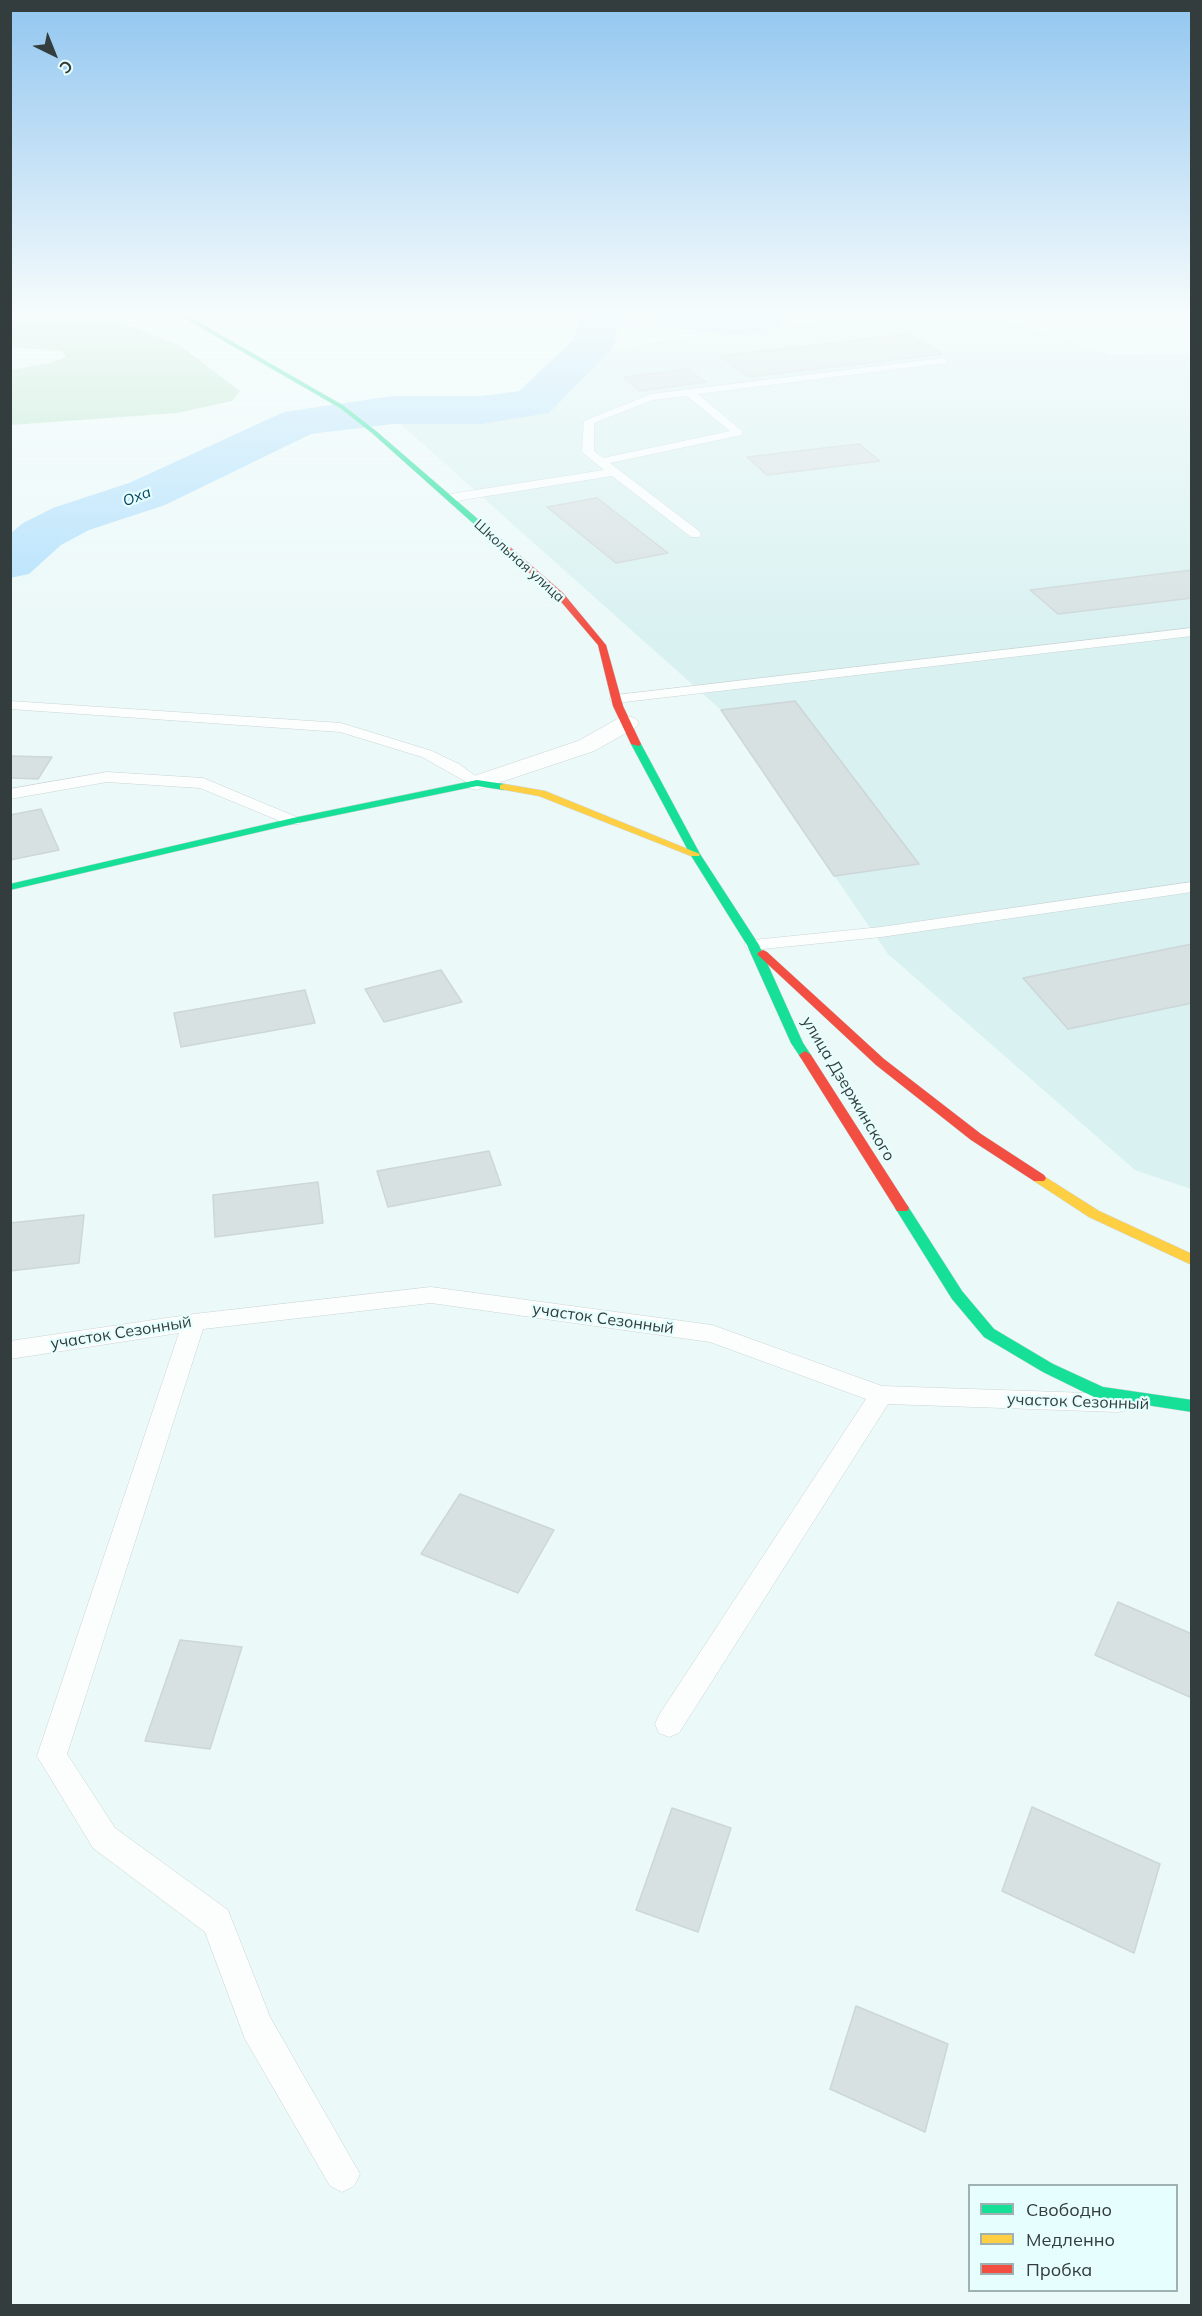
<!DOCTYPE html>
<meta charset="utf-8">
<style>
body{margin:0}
#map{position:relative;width:1202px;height:2316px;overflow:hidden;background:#ecf9f9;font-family:Mulish,sans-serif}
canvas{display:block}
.frame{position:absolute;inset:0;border:12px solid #343d3d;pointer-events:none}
.legend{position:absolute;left:968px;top:2184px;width:210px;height:108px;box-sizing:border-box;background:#e7fefe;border:2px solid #9fb1b1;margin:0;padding:8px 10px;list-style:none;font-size:18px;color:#343d3d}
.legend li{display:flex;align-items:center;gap:12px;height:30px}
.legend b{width:30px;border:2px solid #9fb1b1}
.north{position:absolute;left:24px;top:24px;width:60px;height:60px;-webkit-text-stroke:4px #e7fefe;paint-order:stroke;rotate:137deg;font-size:16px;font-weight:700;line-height:24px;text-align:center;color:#343d3d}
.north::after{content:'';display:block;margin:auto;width:21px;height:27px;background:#343d3d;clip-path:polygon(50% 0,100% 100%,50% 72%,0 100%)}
</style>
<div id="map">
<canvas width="1202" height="2316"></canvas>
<div class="frame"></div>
<ul class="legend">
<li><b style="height:8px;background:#16e098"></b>Свободно</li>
<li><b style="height:8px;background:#ffcf43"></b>Медленно</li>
<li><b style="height:8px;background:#f24e42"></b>Пробка</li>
</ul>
<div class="north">С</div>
</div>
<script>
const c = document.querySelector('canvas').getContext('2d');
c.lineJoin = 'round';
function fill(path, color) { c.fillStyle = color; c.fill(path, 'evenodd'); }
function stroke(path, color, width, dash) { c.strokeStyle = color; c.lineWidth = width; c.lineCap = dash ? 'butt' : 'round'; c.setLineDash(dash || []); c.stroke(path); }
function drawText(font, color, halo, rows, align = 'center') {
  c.font = font + ' Mulish,sans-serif'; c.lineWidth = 4.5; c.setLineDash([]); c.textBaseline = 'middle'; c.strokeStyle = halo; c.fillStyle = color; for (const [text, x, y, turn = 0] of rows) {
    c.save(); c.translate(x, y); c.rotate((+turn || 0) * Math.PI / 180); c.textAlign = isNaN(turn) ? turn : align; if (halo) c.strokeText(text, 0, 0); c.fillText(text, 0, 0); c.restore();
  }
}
fill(new Path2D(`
 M870 315H991L1112 355 1191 353V1189L1135 1170 888 954 721 710 397 421 526 407 595 350Z`), '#d9f1f1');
fill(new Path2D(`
 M11 315H102L179 345 240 391 232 401 177 413 11 425V370L50 363 66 357 62 351 11 347Z`), '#b7e5c9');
fill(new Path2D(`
 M691 315H697L692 320 689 318Z`), '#b1e0fc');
fill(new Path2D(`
 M583 315H636L630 323 617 329 615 343 609 352 549 413 482 424H393L311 434 165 505 89 530 61 545 29 574 10 578V534L23 523 53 508 129 483 284 412 393 396H482L519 391 574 339 578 323Z
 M652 315H791C769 346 690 331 658 323Z`), '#b1e0fc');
const building = new Path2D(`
 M909 334 942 354 749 377 720 356Z
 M688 369 706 382 640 391 623 377Z
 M859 444 880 461 767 475 747 457Z
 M597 498 668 553 616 563 547 507Z
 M1192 570V598L1058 614 1030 590Z
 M795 701 919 864 834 876 721 710Z
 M10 756 52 757 38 779 10 778Z
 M41 809 59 850 10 860V815Z
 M1192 944V1003L1068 1029 1023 978Z
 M441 970 462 1002 384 1022 365 989Z
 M305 990 315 1023 181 1047 174 1013Z
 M489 1151 501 1185 388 1207 377 1171Z
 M318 1182 323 1223 215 1237 213 1195Z
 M84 1215 79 1263 10 1271V1223Z
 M460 1494 554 1530 518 1593 421 1554Z
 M1118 1602 1192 1634V1698L1095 1655Z
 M180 1640 242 1647 210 1749 145 1741Z
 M1032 1807 1160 1864 1134 1953 1002 1891Z
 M672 1808 731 1828 698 1932 636 1910Z
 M856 2006 948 2044 925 2132 830 2089Z`);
fill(building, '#d7e1e2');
stroke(building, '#cdd6d8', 1.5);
const lane = new Path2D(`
 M943 358 946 359V363L698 394 742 431V435L610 463 699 531 701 534 699 537H691L612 476 450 502 444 498 450 494 604 470 582 452 584 421 651 394ZM687 396 730 431 603 458 594 451V423L653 400Z
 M1192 628V636L616 703 609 699 616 695Z
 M10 701 341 723 432 751 459 764 485 783 477 788 422 757 340 732 10 709Z
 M107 772 203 778 299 818 301 821 299 824H287L200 788 107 782 10 799V789Z
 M1192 882V892L881 937 753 950 747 949 744 945 747 941 753 940 881 927Z
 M431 1287 712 1325 882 1386 1118 1394 1127 1396 1130 1403 1127 1410 1118 1412 888 1404 679 1733 669 1737 659 1733 655 1724 659 1715 866 1399 710 1342 431 1303 203 1329 67 1754 115 1828 228 1910 270 2017 360 2174 354 2186 342 2192 330 2186 245 2039 205 1932 93 1848 37 1756 179 1333 10 1359V1341L194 1314Z`);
const street = new Path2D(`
 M627 716 635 718 639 723 635 728 594 751 477 790 468 788 465 783 468 778 578 741 619 718Z`);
const fast = new Path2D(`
 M179 315H186L344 406 376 431 509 546V550H503L372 433 340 408Z
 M636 741 641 744 700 854 759 945 803 1043 811 1055 809 1058H801L791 1043 747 945 690 854 631 744Z
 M477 780 504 784 509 787 504 790 477 786 293 824 10 890V884L293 818Z
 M902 1203 907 1205 962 1291 994 1329 1053 1364 1103 1387 1192 1400V1412L1094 1397 1043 1372 984 1337 952 1299 897 1211 895 1208Z`);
const slow = new Path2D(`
 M504 784 545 791 700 854 699 856H691L539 796 500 789V785Z
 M1039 1173 1099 1211 1192 1254V1265L1089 1217 1034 1181 1032 1178Z`);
const jam = new Path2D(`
 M503 546H509L563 593 606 645 623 706 641 744 639 746 631 744 613 706 598 645 557 597 503 550Z
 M763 950 767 952 884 1059 981 1134 1044 1175 1046 1178 1044 1181H1034L971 1140 876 1065 759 956 757 954 759 952Z
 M805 1051 811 1055 907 1205 909 1208 907 1211H897L799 1055Z`);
stroke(lane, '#cad4d4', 1);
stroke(street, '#cad4d4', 1);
stroke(fast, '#cad4d4', 1);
stroke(slow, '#cad4d4', 1);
stroke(jam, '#cad4d4', 1);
fill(lane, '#fcfefe');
fill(street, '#fcfefe');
fill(fast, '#16e098');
fill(slow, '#ffcf43');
fill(jam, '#f24e42');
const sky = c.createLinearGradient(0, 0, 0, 639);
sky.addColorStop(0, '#92c6f0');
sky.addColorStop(0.49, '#f6fcfc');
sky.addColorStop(1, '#f6fcfc00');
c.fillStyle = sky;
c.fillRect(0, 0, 1202, 639);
drawText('14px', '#343d3d', '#e7fefe', [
 ["Школьная улица",519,561,42]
]);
drawText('italic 15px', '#004564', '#e7fefe', [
 ["Оха",137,497,-22]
]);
drawText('16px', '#343d3d', '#e7fefe', [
 ["улица Дзержинского",848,1089,59],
 ["участок Сезонный",603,1319,8],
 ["участок Сезонный",121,1333,-9],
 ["участок Сезонный",1078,1402,2]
]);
</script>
